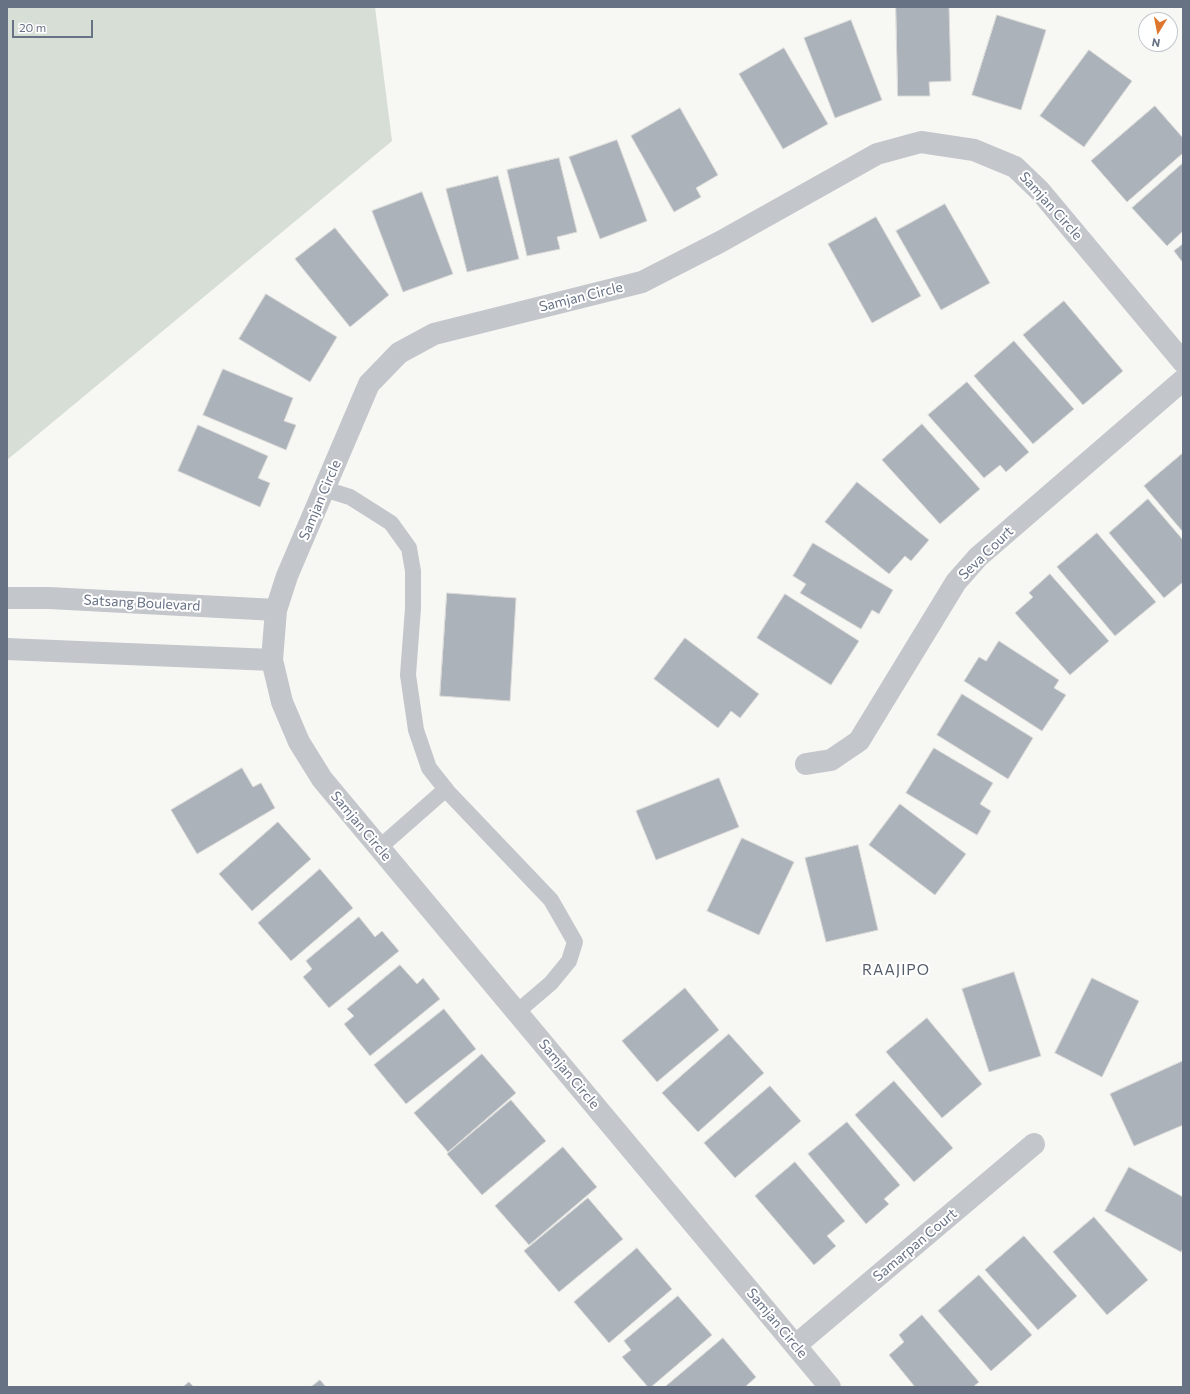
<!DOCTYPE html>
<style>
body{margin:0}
#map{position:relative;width:1190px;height:1394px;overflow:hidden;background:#f7f7f4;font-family:Commissioner,sans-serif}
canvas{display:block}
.frame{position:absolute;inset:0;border:8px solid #677285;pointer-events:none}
.north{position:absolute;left:1138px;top:12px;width:40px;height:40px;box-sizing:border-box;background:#fff;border:1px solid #c2c7ce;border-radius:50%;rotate:190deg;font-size:11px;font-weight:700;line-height:16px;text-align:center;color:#677285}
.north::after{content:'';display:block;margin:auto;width:14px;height:18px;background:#de762e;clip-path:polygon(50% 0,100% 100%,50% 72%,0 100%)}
.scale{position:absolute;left:12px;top:20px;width:81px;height:18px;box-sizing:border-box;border:2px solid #677285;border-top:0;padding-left:5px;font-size:12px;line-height:14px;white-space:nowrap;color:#677285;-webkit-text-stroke:3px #fff;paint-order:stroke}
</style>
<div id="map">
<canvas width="1190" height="1394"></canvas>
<div class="frame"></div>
<div class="north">N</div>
<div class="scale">20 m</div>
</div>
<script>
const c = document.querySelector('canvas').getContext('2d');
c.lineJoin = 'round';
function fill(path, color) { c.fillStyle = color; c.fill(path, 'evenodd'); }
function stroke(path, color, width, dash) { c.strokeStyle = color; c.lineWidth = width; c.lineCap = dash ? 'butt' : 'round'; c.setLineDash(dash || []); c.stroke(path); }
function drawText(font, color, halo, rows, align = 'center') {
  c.font = font + ' Commissioner,sans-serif'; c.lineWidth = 4; c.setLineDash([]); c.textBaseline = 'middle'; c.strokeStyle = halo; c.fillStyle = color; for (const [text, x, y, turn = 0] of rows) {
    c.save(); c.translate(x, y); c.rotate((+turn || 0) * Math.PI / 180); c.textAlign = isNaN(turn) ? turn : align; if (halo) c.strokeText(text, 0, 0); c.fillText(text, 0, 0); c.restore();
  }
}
fill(new Path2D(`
 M7 7H375L392 141 7 460Z`), '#d7ded6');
const building = new Path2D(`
 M896 7H949L951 81 929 82 930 96H898Z
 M997 15 1046 30 1021 110 972 95Z
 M851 20 882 100 835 118 804 38Z
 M784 48 828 124 783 149 739 74Z
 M1089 50 1132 81 1084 147 1040 116Z
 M1155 106 1183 138V153L1127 202 1091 161Z
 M680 108 718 175 696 188 701 197 674 212 631 136Z
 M617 140 647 221 600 239 569 157Z
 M559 158 577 232 557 237 560 249 527 256 507 170Z
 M1183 163V231L1167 246 1132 208Z
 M498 176 519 259 467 272 446 189Z
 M422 192 453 274 403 292 372 211Z
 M945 204 990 283 941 310 896 231Z
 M876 217 921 296 872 323 828 244Z
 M335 228 389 295 350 327 295 259Z
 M1183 244V263L1174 251Z
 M266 294 337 337 310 382 239 339Z
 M1064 301 1123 371 1083 405 1023 335Z
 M1014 341 1074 409 1033 444 974 376Z
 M223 369 293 398 284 421 296 425 286 450 203 415Z
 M967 382 1029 452 1006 472 1000 465 984 478 928 415Z
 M922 424 980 489 940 524 882 460Z
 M198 425 268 456 258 478 270 483 260 507 178 471Z
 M1183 453V532L1144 486Z
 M857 482 929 540 911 561 905 556 889 574 825 522Z
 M1148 499 1183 540V582L1164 598 1109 533Z
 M1097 533 1156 602 1115 636 1057 567Z
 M813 543 893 590 879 614 872 610 861 629 800 593 806 584 793 576Z
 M1050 574 1109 641 1070 675 1015 613 1033 597 1029 593Z
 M447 593 516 598 510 701 440 696Z
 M785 594 859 641 831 685 757 638Z
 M685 638 759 694 740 718 731 711 718 728 654 679Z
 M999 641 1059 680 1054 688 1066 695 1042 731 964 681 979 657 986 661Z
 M962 694 1033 738 1008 779 937 735Z
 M934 748 993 783 980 804 991 811 977 835 906 793Z
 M242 768 253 787 261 783 275 808 197 854 171 810Z
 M719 778 739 827 656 860 636 811Z
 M900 804 966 854 935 895 869 845Z
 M278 822 311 859 252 911 219 874Z
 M742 838 794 862 759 935 707 911Z
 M858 845 878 930 826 942 805 858Z
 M320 869 353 908 291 961 258 923Z
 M359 917 375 937 382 931 399 951 329 1008 303 977 312 969 306 961Z
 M400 965 417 984 423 978 440 999 370 1056 344 1024 354 1016 347 1009Z
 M1014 972 1041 1056 989 1072 962 989Z
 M1092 978 1139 1001 1102 1077 1055 1053Z
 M685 988 719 1030 657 1082 622 1041Z
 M444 1009 476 1049 406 1104 374 1065Z
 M927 1018 982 1084 942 1118 886 1052Z
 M729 1034 764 1073 698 1132 662 1093Z
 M482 1054 516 1093 448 1152 414 1113Z
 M1183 1061V1125L1134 1146 1110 1094Z
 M894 1081 953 1148 914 1182 855 1115Z
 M770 1086 801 1121 735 1178 704 1143Z
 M511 1100 546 1141 482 1195 447 1154Z
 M847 1122 900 1185 884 1199 889 1204 866 1224 808 1154Z
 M563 1147 597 1187 529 1245 495 1206Z
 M795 1162 845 1221 827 1236 836 1246 814 1265 755 1196Z
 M1129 1167 1183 1197V1248L1181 1252 1105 1211Z
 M588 1198 623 1239 559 1292 524 1251Z
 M1094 1217 1148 1280 1107 1315 1053 1252Z
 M1024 1236 1077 1296 1038 1330 985 1270Z
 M637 1248 672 1289 609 1343 574 1302Z
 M979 1275 1032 1335 991 1371 938 1311Z
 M678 1296 712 1335 651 1387H648L622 1357 631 1350 624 1341Z
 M922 1315 979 1382 973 1387H915L889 1355 904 1342 899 1335Z
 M723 1338 756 1377 745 1387H665Z
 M320 1380 326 1387H311Z
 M189 1382 194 1387H183Z`);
fill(building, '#acb2b9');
stroke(building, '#d9d9d7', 1);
stroke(new Path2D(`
 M324 489 350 497 391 523 409 548 413 571V608L408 675 416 730 429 768 448 792 551 900 575 942 569 961 551 983 517 1012
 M380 847 446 789`), '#c3c6ca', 16);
stroke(new Path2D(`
 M7 598H49L276 610
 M7 649 272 660
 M806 764 831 760 859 741 956 582 978 557 1183 380
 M796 1345 1034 1144
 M830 1387 322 779 299 742 282 702 272 660 276 610 287 576 369 384 399 353 434 334 642 282 720 242 877 154 921 142 974 150 1015 167 1040 191 1183 362`), '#c3c6ca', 22);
drawText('14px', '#677285', '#fff', [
 ["Samjan Circle",1051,206,48],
 ["Samjan Circle",581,297,-14],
 ["Samjan Circle",320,500,-67],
 ["Seva Court",986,553,-44],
 ["Satsang Boulevard",142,603,3],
 ["Samjan Circle",361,826,50],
 ["Samjan Circle",569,1074,50],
 ["Samarpan Court",915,1245,-40],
 ["Samjan Circle",777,1323,50]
]);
c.letterSpacing = '1px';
drawText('15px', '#555d6a', '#fff', [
 ["RAAJIPO",896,970]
]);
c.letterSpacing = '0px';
</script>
